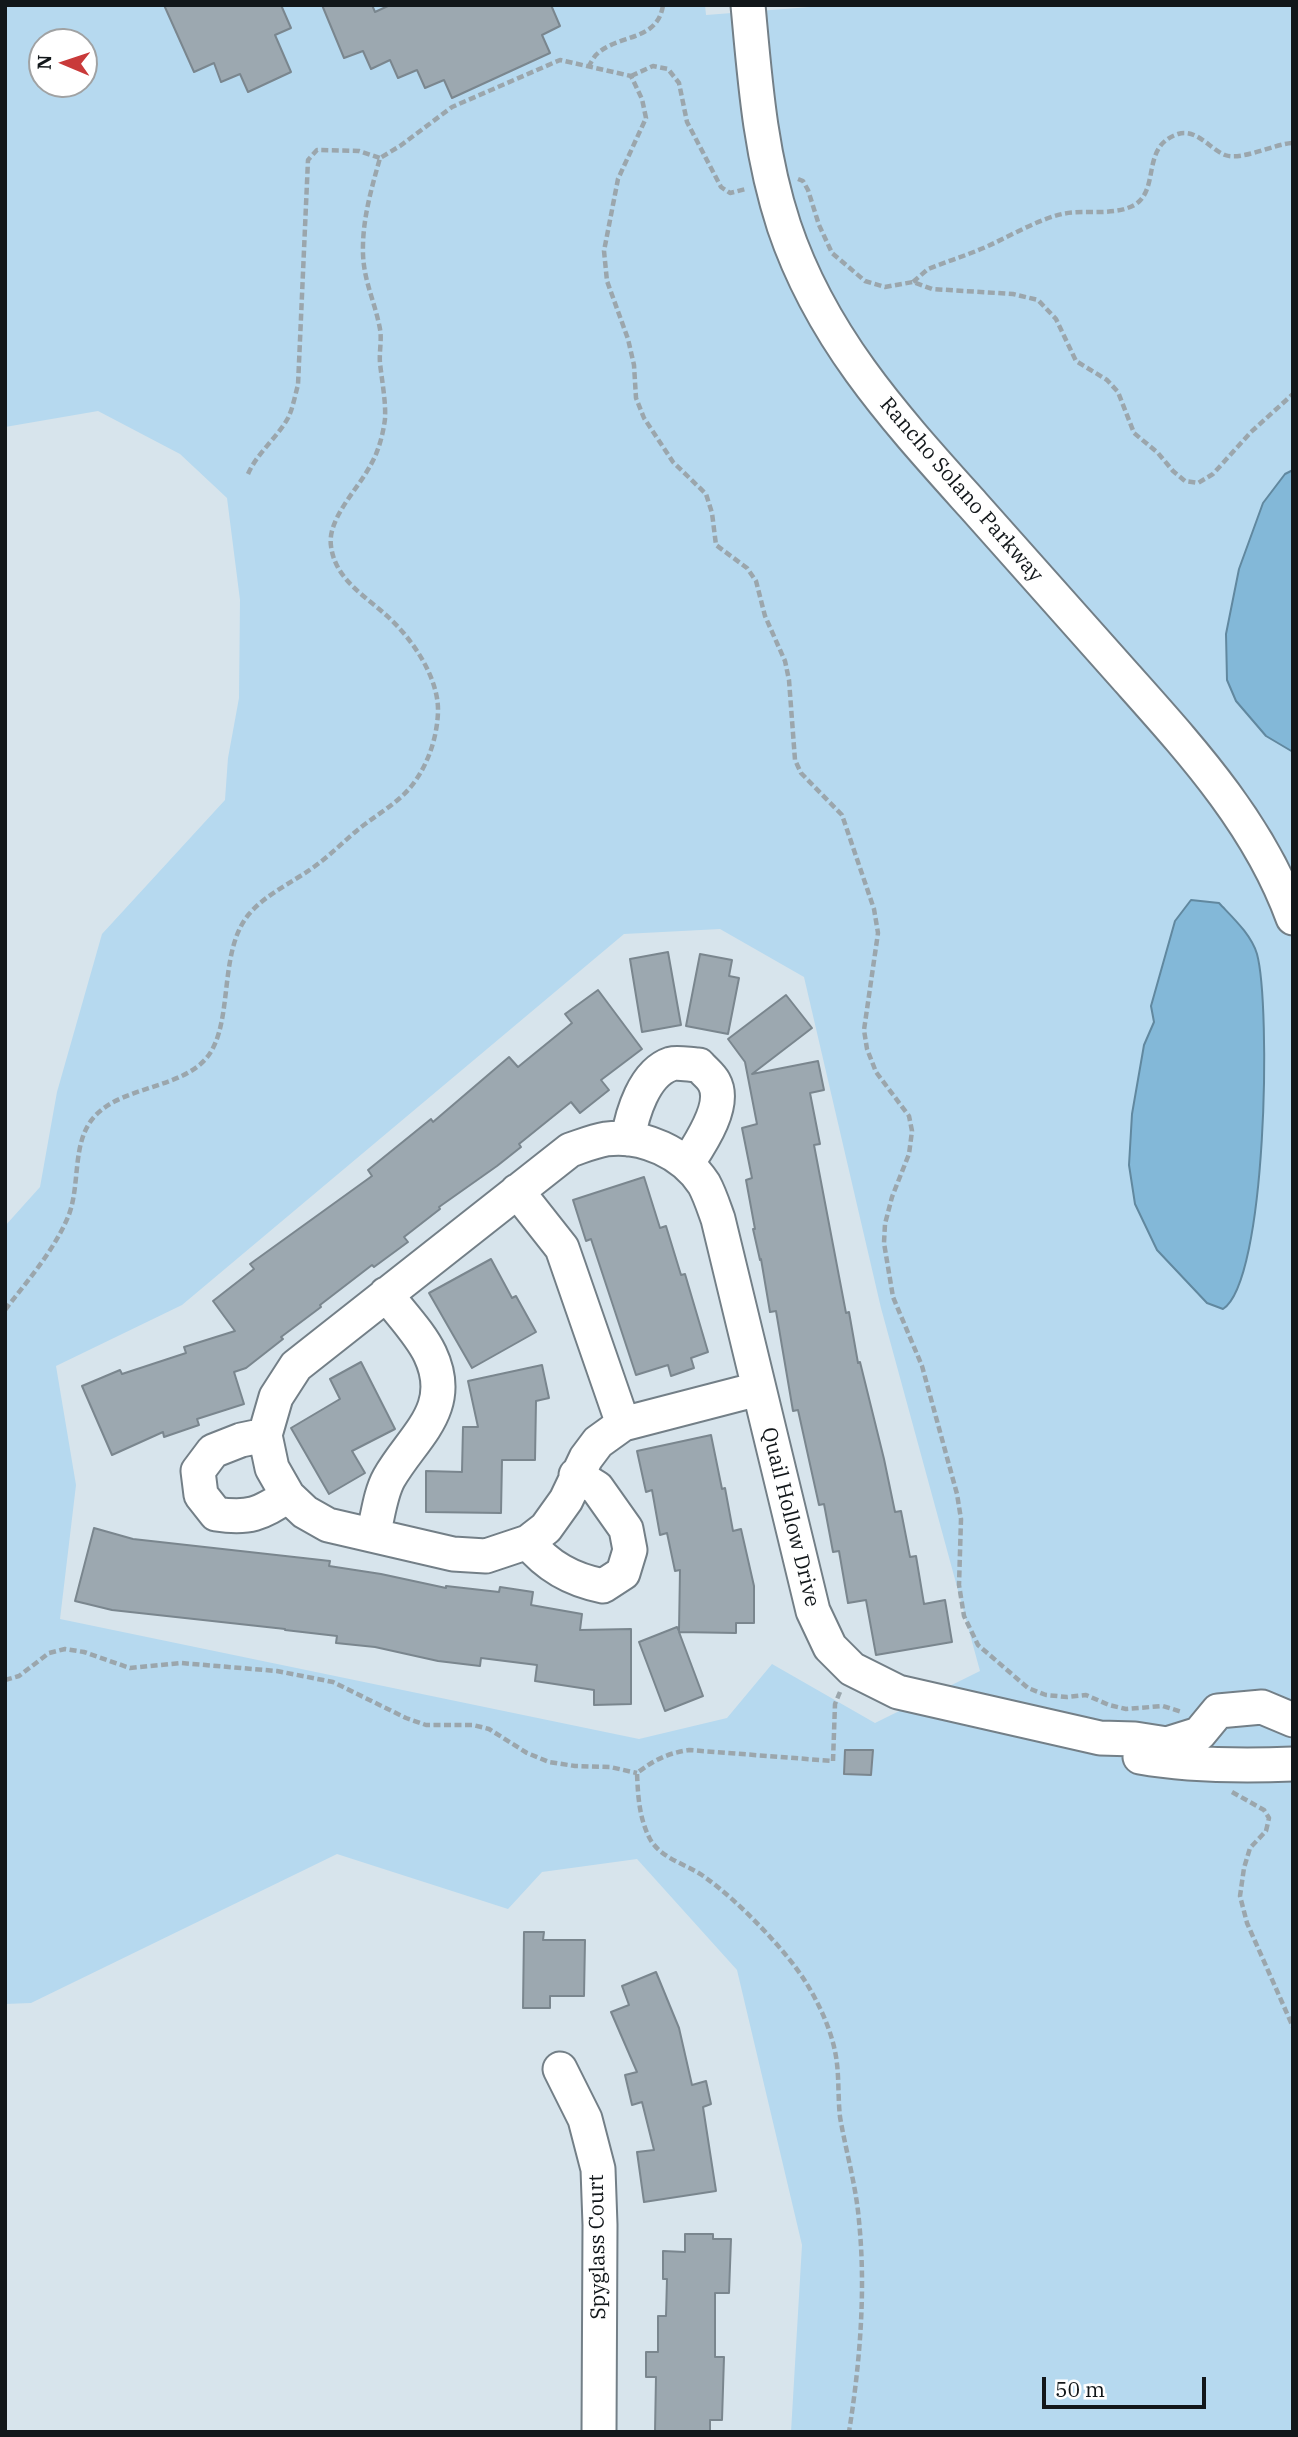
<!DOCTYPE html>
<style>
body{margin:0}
#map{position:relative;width:1298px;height:2437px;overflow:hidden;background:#d7e4ec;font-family:"IBM Plex Serif",serif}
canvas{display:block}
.frame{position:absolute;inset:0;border:7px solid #12171a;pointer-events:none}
.north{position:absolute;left:28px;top:28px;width:70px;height:70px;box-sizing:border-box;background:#fff;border:2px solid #a0a2a3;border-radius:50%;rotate:272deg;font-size:19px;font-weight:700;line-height:28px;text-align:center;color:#12171a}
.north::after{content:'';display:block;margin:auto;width:24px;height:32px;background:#c93a3a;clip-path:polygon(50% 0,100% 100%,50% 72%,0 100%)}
.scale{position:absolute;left:1042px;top:2377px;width:164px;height:32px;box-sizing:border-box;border:4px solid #12171a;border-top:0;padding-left:9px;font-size:21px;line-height:24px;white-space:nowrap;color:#12171a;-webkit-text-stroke:5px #fff;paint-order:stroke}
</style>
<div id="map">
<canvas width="1298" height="2437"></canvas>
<div class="frame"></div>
<div class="north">N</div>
<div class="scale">50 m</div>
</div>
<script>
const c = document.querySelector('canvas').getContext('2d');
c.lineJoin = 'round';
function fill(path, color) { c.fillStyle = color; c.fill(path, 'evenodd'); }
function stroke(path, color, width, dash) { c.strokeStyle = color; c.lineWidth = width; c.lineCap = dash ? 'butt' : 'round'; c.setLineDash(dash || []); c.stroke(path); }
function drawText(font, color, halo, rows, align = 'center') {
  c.font = font + ' "IBM Plex Serif",serif'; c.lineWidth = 5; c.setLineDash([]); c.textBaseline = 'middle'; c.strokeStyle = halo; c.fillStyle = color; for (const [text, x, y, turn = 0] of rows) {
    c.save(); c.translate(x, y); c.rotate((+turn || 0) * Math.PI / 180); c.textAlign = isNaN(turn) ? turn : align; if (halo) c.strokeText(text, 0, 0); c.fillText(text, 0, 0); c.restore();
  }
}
fill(new Path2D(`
 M5 5H705L706 15 836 5H1293V2432H791L802 2245 737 1970 637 1859 542 1872 508 1909 337 1854 31 2003 5 2004V1226L40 1187 57 1092 102 934 225 800 228 758 239 698 240 600 227 498 180 454 98 411 5 427ZM42 42H84V84H42ZM720 929 804 977 881 1308 980 1671 875 1723 772 1664 727 1718 639 1739 60 1619 76 1485 56 1366 182 1305 624 934Z`), '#b6d9ef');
const water = new Path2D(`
 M1293 470V752L1266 736 1236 701 1227 680 1226 634 1239 569 1263 503 1285 474Z
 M1191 900 1219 903C1232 917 1251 934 1257 954 1271 1006 1267 1281 1223 1309L1207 1303 1157 1250 1135 1204 1129 1165 1132 1114 1144 1045 1154 1022 1151 1006 1175 921Z`);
fill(water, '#83b8d8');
stroke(water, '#61889f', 2);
const building = new Path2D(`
 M164 5H281L291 28 275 35 291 72 248 92 240 74 221 82 214 63 194 72Z
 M322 5H372L375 12 390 5H551L560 26 542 35 550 53 452 98 444 80 425 88 417 70 398 78 390 60 371 69 363 51 344 58Z
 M668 952 681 1025 642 1032 630 959Z
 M700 954 732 960 729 976 739 978 728 1034 686 1026Z
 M598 990 642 1049 601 1080 609 1090 580 1113 571 1102 519 1144 521 1147 497 1166 439 1207 440 1209 404 1237 408 1242 374 1267 372 1265 320 1305 321 1307 281 1337 283 1339 246 1368 234 1372 244 1404 197 1419 199 1425 164 1437 163 1432 112 1455 82 1386 120 1370 122 1374 186 1353 184 1347 235 1331 213 1301 254 1269 250 1264 372 1176 368 1170 431 1119 433 1122 509 1057 518 1067 572 1023 565 1014Z
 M786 995 812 1028 752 1074 818 1061 824 1090 810 1093 820 1144 814 1145 846 1313 849 1312 858 1363 860 1362 884 1459 895 1512 901 1511 910 1557 916 1556 924 1604 945 1600 952 1642 876 1655 866 1600 848 1603 839 1551 833 1552 824 1504 819 1505 798 1410 793 1411 776 1311 770 1312 761 1259 760 1260 753 1229H755L746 1180 752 1178 742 1128 757 1124 745 1062 728 1039Z
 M644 1177 660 1228 666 1226 681 1275 685 1274 708 1352 691 1358 694 1368 671 1376 668 1365 636 1375 591 1239 586 1241 573 1200Z
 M491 1259 512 1298 516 1296 536 1332 472 1368 429 1293Z
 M361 1362 395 1429 352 1451 365 1473 329 1494 291 1428 340 1399 330 1379Z
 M542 1365 549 1398 536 1401 535 1460H502L501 1513 426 1512V1471L462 1472 463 1427H478L468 1381Z
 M711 1435 722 1489 725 1488 733 1531 741 1529 754 1586V1623H736V1633L679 1632 703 1696 665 1711 639 1642 677 1627 679 1631 680 1570 675 1571 667 1533 660 1535 652 1490 646 1492 637 1451Z
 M94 1528 133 1539 330 1561 329 1566 381 1574 446 1588V1586L499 1592 500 1587 533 1592 531 1605 582 1614 580 1630 631 1629V1704L594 1705V1690L535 1681 537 1665 481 1658 480 1666 438 1661 375 1647 336 1643 337 1636 285 1630V1629L112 1610 75 1601Z
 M845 1750H873L871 1775 844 1774Z
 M524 1932H544L543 1940H585L584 1996H550V2008H523Z
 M656 1972 679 2028 692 2085 706 2081 711 2104 703 2107 716 2191 644 2202 637 2152 654 2150 642 2102 632 2105 625 2075 637 2072 611 2012 629 2005 622 1986Z
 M685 2234H713V2239H731L729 2293H715V2357H724L722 2420H710V2432H655L656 2377H646V2352H658V2316H666L667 2279H663V2251L685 2252Z`);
fill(building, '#9ca8b0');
stroke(building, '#7a868e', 2);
const minor = new Path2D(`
 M748 5C755 81 760 153 784 226 822 339 895 418 973 505 1024 562 1075 619 1126 677 1191 750 1259 824 1293 918
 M628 1139C632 1114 644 1073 671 1064 678 1062 691 1065 699 1065 703 1070 711 1076 714 1082 727 1105 700 1144 687 1164
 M517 1191 562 1248 623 1424
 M758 1389 623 1424 598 1442 586 1458 566 1500 546 1528 528 1542 486 1556 453 1554 328 1525 305 1512 288 1496 272 1468 265 1435 276 1397 296 1366 570 1150C582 1146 594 1141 606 1139 643 1134 684 1153 704 1184 710 1195 714 1208 718 1219L813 1611 830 1647 852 1669 898 1692 1100 1738 1135 1739 1167 1744 1199 1734 1218 1711 1262 1707 1293 1720
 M265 1435 241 1440 213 1451 198 1471 201 1495 216 1514C250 1519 259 1514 288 1496
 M373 1535C378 1517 380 1494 389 1478 413 1436 456 1409 430 1354 420 1333 400 1313 386 1294
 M528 1542C548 1567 572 1580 603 1586L623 1573 630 1550 626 1529 597 1488 576 1475
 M1140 1757C1190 1766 1242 1766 1293 1764
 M560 2069 585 2119 598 2169 600 2225 599 2432`);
stroke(minor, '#737f87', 37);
stroke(new Path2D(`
 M588 67C591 63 594 56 598 53 620 34 658 41 663 5
 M631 76 653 66 668 69 679 83 687 122 721 187 730 193 746 189
 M798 179 803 181 808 190 819 225 832 253 865 281 885 287 913 282 932 289 1013 294 1038 300 1056 319 1076 361 1107 380 1118 392 1134 433 1158 453 1173 471 1185 481 1198 483 1213 474 1251 432 1293 394
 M913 282 928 269C948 261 968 255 988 246 1012 235 1037 220 1062 214 1085 209 1115 217 1136 204 1160 187 1141 146 1178 134 1196 128 1210 149 1225 155 1242 161 1273 144 1293 143
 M248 474C257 453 277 438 288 418 293 408 295 395 298 385L308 160 317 150 359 151 380 158
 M5 1310C28 1280 53 1252 68 1217 81 1186 71 1143 94 1117 124 1083 192 1090 213 1048 232 1011 220 949 249 914 265 895 291 883 311 869 327 858 340 845 354 833 371 818 394 806 409 789 427 768 437 739 438 712 439 677 411 637 386 615 364 595 335 579 331 546 327 519 358 489 370 466 378 453 383 435 385 419 386 401 382 382 380 363 379 352 382 340 380 329 375 302 364 282 363 254 362 221 371 190 380 158L400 146 452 107 560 60 631 76 642 99 646 118 618 179 604 251 607 281 628 339 634 365 636 398 644 418 673 462 706 494 712 513 716 545 747 568 756 581 765 616 785 661 789 680 795 760 801 773 842 815 874 909 878 933 864 1030 867 1049 876 1072 909 1116 912 1131 909 1154 892 1197 885 1224 884 1243 893 1297 922 1366 957 1494 961 1519 959 1585 964 1616 978 1645 1028 1688 1046 1695 1067 1697 1086 1695 1109 1705 1126 1709 1163 1706 1182 1712
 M5 1680 19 1676 49 1653 65 1649 84 1652 130 1668 181 1663 277 1671 333 1682 406 1718 426 1725H473L489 1729 527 1753 549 1762 575 1766 610 1767 637 1773
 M840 1692 835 1704 833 1761 689 1750C668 1753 654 1760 637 1773 638 1796 639 1818 650 1839 662 1860 688 1864 706 1878 738 1901 784 1948 805 1981 820 2005 834 2035 837 2064 839 2081 838 2099 840 2117 846 2152 856 2185 859 2221 866 2290 860 2363 849 2432
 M1232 1792 1264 1810 1269 1818 1266 1831 1250 1848 1244 1868 1240 1896 1247 1923 1293 2027`), '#9ba6ac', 4.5, [7, 3.5]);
stroke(minor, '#fff', 33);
drawText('21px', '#12171a', '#fff', [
 ["Rancho Solano Parkway",961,490,49],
 ["Quail Hollow Drive",790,1517,76],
 ["Spyglass Court",598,2247,-91]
]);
</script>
